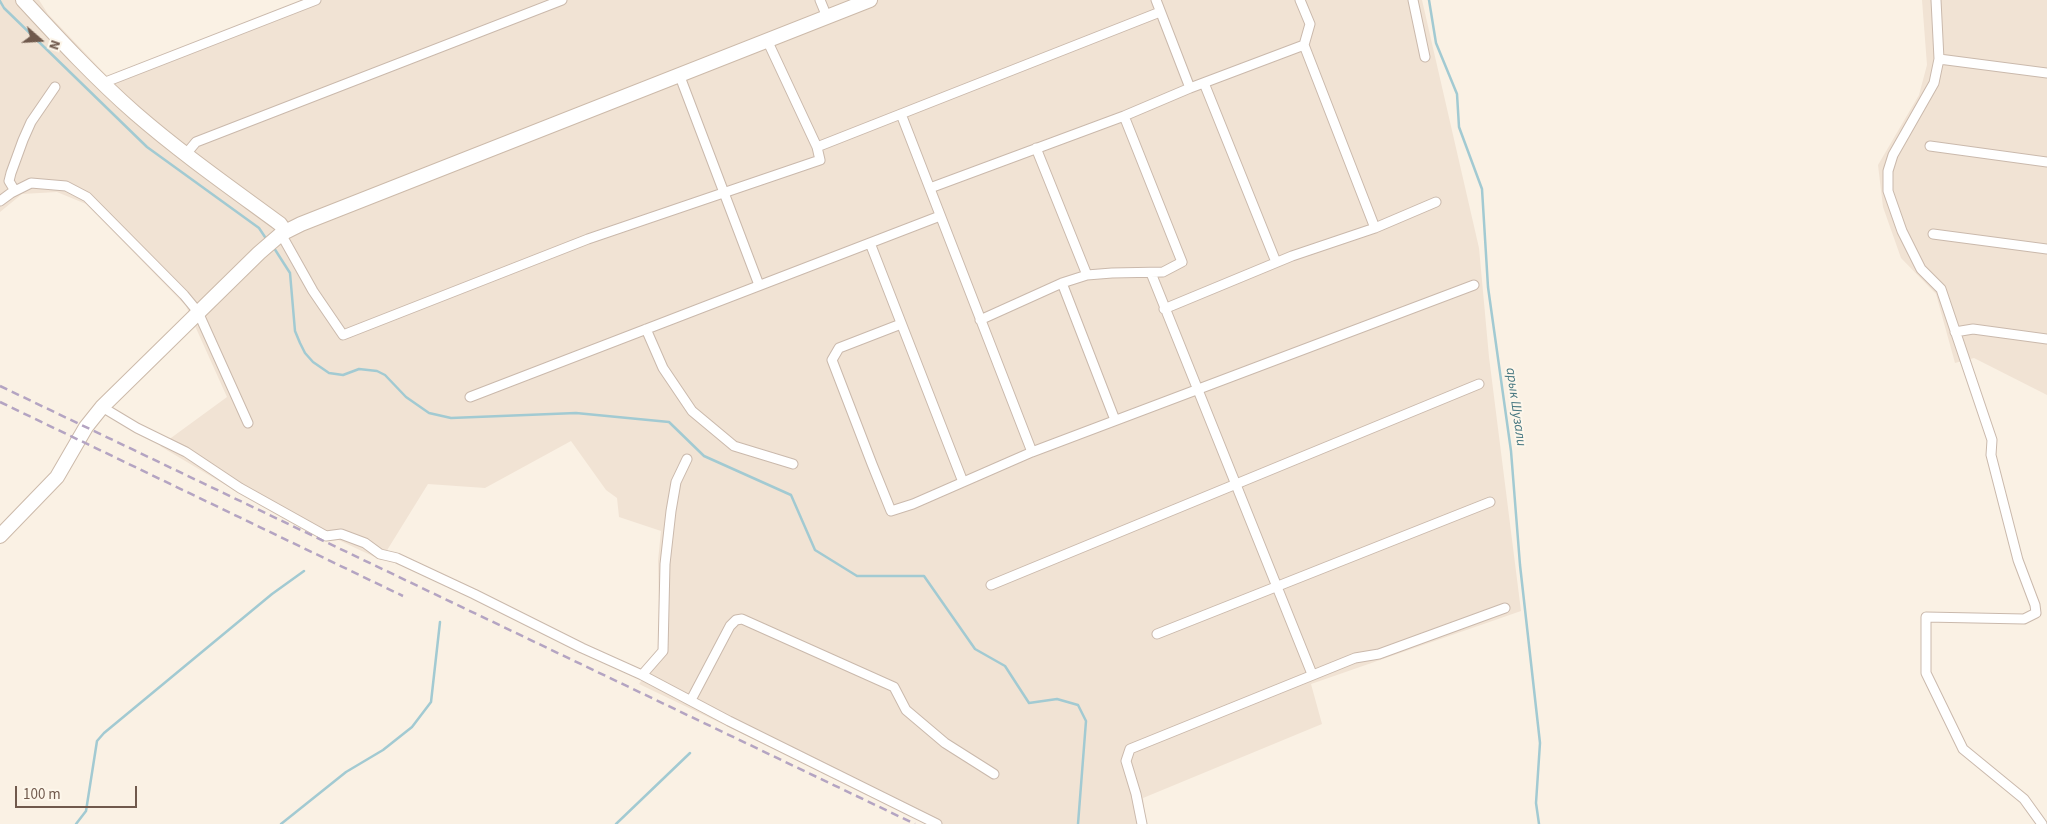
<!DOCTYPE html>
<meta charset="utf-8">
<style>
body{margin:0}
#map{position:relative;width:2047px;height:824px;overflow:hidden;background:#faf1e4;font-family:"Source Sans 3",sans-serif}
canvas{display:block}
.north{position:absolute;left:15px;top:15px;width:50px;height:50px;-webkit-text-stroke:4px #fdf6ea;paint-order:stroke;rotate:109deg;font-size:14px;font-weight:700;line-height:20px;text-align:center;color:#70594c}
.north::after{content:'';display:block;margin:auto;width:18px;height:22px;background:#70594c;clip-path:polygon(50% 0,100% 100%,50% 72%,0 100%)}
.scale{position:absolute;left:15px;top:786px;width:122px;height:22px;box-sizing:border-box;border:2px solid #70594c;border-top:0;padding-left:6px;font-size:15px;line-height:18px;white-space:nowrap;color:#70594c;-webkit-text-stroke:4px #fdf6ea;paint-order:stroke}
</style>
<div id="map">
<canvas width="2047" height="824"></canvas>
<div class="north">N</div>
<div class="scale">100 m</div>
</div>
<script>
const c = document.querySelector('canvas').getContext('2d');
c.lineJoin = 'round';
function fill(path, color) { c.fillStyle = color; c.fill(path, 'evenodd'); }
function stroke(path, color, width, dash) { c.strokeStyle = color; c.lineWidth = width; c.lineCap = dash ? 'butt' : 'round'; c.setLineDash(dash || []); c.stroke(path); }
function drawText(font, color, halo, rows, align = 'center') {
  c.font = font + ' "Source Sans 3",sans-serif'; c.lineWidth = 4; c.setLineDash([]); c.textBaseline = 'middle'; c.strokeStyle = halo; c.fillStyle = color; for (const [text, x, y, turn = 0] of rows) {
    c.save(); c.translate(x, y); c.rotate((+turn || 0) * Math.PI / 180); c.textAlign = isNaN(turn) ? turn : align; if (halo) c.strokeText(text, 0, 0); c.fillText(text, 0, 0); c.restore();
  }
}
fill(new Path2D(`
 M0 0H39L48 14 108 77 304 0H1422L1479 248 1489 357 1521 611 1311 684 1322 724 1143 798 1146 824H931L639 684 660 654 658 561 661 531 619 517 617 498 606 490 571 441 485 488 428 484 381 560 239 493 160 446 227 397 186 306 86 204 57 192 22 194 0 212Z
 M1922 0H2047V395L1974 358 1955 363 1936 294 1901 258 1883 207 1878 165 1919 95 1927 65Z`), '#f1e3d4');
stroke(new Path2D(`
 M1429 0 1436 43 1457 94 1459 127 1482 189 1488 287 1511 451 1520 565 1540 743 1536 803 1539 824
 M0 1 4 8 147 147 259 228 267 240
 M274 248 290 273 295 331 300 343 305 353 313 362 329 373 343 375 359 369 377 371 385 375 406 397 429 413 451 418 576 413 669 422 704 456 791 495 815 550 857 576H924L975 649 1005 666 1029 703 1057 699 1078 705 1086 721 1078 824
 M76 824 86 811 97 741 104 733 272 594 304 571
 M281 824 346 772 383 750 412 727 431 702 440 622
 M616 824 690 753`), '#a2cad2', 2.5);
const street = new Path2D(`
 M820 0 827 17
 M1156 0 1190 88
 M1300 0 1310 24 1304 45 1375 228
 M1413 0 1425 57
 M1936 0 1939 59 1934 83 1893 155 1888 171V191L1902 231 1921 269 1941 289 1992 440 1991 455 2018 560 2035 605 2036 613 2024 619 1926 617V673L1963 749 2024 799 2042 824
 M1939 59 2047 73
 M679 74 759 285
 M103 83 316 0
 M1204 83 1276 262
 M901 114 1032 452
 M1930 146 2047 162
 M817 147 1160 12
 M1036 148 1087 275
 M186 154 196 142 562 0
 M930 188 1124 116 1190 88 1304 45
 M15 191 9 181 11 173 23 140 31 122 55 87
 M0 201 11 193 31 183 66 186 87 197 184 295 198 312 248 423
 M281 234 313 291 343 335 588 239 820 160 817 147 767 40
 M1933 234 2047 249
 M870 243 963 482
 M1151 273 1312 674
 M1062 283 1115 420
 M1164 309 1292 256 1375 228 1436 202
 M980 320 1062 283 1087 275 1112 273 1163 272 1182 262 1124 116
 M901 324 839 348 832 360 872 464 891 511 913 504 1032 452 1474 285
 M646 329 663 368 692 411 734 446 793 464
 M1955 332 1973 329 2047 339
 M470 397 940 216
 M102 407 137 428 186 452 240 488 326 536 341 534 365 543 380 554 397 558 474 594 582 648 642 675 729 721 937 824
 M991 585 1479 384
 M1157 634 1490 502
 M642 675 663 651 665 564 671 511 676 482 687 459
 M691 700 730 626 736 620 742 619 894 687 906 710 945 743 994 774
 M1142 824 1136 794 1126 761 1130 749 1355 658 1379 654 1505 608`);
const secondary = new Path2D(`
 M23 0C59 39 95 78 135 113 181 153 231 188 280 224L285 231
 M0 536 57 477 86 427 102 407 259 253 281 234 301 224 870 0`);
stroke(street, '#cab9ac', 11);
stroke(secondary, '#ccbaaa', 16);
stroke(street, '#fff', 9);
stroke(secondary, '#fff', 14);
stroke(new Path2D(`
 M0 386 915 824
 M0 402 403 596`), '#b4a4c2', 2.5, [8, 5]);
drawText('italic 14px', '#487881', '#fdf6ea', [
 ["арык Шузали",1515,407,82]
]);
</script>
